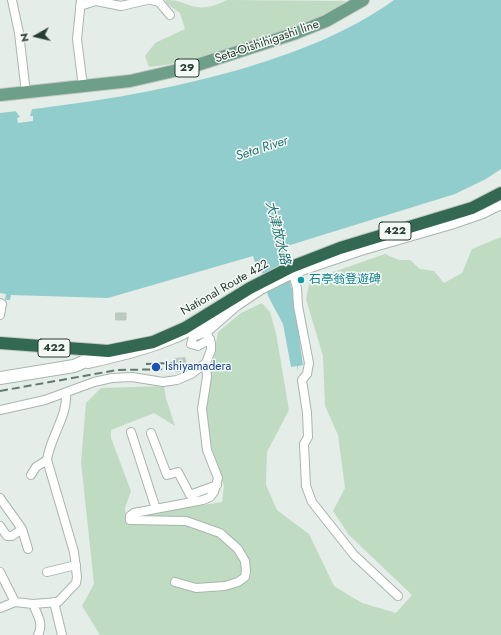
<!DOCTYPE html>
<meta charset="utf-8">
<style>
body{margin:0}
#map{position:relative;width:501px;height:635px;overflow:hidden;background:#e5ede8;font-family:Jost,sans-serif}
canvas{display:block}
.north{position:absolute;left:16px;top:16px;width:40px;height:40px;-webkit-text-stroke:3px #f5f9f6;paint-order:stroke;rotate:262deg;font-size:11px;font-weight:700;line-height:16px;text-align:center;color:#253d32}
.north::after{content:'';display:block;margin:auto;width:14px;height:18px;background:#253d32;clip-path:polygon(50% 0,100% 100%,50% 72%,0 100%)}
</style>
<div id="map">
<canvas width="501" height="635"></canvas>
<div class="north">N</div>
</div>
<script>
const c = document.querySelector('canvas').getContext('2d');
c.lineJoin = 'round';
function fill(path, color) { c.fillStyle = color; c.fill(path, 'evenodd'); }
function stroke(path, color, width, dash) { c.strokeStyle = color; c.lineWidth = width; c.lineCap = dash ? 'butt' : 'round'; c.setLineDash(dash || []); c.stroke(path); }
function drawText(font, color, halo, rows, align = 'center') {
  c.font = font + ' Jost,"Noto Sans JP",sans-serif'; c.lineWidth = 3; c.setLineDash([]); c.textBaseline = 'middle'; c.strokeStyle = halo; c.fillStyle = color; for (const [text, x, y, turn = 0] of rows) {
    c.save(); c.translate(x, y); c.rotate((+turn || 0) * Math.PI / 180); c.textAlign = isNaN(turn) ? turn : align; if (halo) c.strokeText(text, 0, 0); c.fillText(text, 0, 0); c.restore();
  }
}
fill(new Path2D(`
 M166 0C181 0 185 5 197 7 206 9 220 4 227 0L346 1C324 18 297 26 271 35 232 49 191 63 149 67L145 56 155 43 185 29 180 13 166 3Z
 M501 237V635H100L82 606 94 584 81 462 86 403 101 388 164 386 166 398 175 426 154 413 111 430V438L131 491 125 508 126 517 222 502 224 486 213 455 205 408 218 332 241 313 262 303 270 312 276 333 289 410 267 452 266 485 277 510 309 534 334 586 362 603 396 613 412 595 349 535 333 511 345 488 338 435 325 406 323 356 306 299 310 280 385 254 399 260H410L420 269 434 271 444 283 462 273 472 249Z`), '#bfdcc2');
fill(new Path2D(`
 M394 0H501V169L486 179 455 194 287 246 285 249 286 254 282 255 293 293 303 365 298 366V372L297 366 291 367 283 324 268 296 261 268 257 269 253 256 108 298 11 295 10 300H5L6 294 0 293V113C81 104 160 92 238 70 292 54 347 34 394 0Z`), '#91cdcc');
fill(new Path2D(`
 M32 109 30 116H33V121L18 123 17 118 20 117 15 110Z`), '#e5ede8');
const building = new Path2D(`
 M116 313H126V320H116Z
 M185 358 187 370 176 372 174 359Z`);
fill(building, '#bdcac3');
stroke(building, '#b7c6bd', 1);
const street = new Path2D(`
 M12 0 19 33 26 93
 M81 0 77 39 83 87
 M151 0 159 2 170 15
 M80 6 96 1 121 6 147 0
 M291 267 297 288 298 306 309 363 307 374 302 380 307 413 308 437 304 444 306 486 312 502 354 555 398 596
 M0 303 2 304 0 315
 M210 339 198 346 191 344 193 337 207 332 237 306 261 290 293 274 361 251 451 225 483 214 501 205
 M88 364C138 353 185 341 226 309
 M0 410 45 400 94 382 112 378 132 377 163 382 177 380 191 374 206 363 211 350V343L201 319
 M131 432 156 509
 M151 433 167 475 178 472 190 495 217 485
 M31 475 36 467 47 460
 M0 498 22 529 28 549
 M0 526 7 536H12L22 529
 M0 572 15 602 33 604C37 615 44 623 38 635
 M47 572 76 565
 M175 582 196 588 225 586 238 582 245 577 246 571 245 561 238 549 220 533 186 521 130 520V516L134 513 203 500 210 497 214 492 218 478 207 450 202 409 207 377 206 363
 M54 602 62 635
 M33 604 58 602 76 583 77 577 74 552 47 460C50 437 68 416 66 393
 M0 608 15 602`);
const secondary = new Path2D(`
 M0 378 74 366 108 351`);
const primary = new Path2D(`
 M0 95 130 81 191 67 296 33 326 21 363 0`);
const highway = new Path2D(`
 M0 343 108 351 153 342 185 328 250 288 291 267 340 248 472 208 501 193`);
stroke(street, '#a8b5ae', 10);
stroke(secondary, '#a4b8ad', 14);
stroke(primary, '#c2c9c6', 14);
stroke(highway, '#c2c9c6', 14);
stroke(street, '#fff', 8);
stroke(secondary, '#fff', 12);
stroke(primary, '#6d9f89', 12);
stroke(highway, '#336853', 12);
stroke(new Path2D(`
 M146 364 173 363
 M0 391 117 370 174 369`), '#60796d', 2, [8, 4]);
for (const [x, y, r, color] of [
 [301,280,4,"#0f9aa8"],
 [156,367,5,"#1a4fb4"]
]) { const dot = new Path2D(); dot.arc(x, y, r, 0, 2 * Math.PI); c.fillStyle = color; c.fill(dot); stroke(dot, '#f5f9f6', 1.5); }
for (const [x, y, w] of [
 [187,68,24],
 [395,231,32],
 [54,348,32]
]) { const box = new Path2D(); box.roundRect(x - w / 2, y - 9, w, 18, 3); c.fillStyle = '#f5f9f6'; c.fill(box); stroke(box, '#253d32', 1); }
drawText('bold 11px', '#253d32', null, [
 ["29",187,68],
 ["422",395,231],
 ["422",54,348]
]);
drawText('12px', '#253d32', '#f5f9f6', [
 ["Seta-Oishihigashi line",267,42,-19],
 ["National Route 422",225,288,-30]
]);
drawText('12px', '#0d838f', '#f5f9f6', [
 ["石亭翁登遊碑",309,280]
], 'left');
drawText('12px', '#164399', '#f5f9f6', [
 ["Ishiyamadera",165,367]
], 'left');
drawText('italic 13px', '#237574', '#f5f9f6', [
 ["Seta River",262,149,-18],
 ["大津放水路",277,233,76]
]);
</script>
